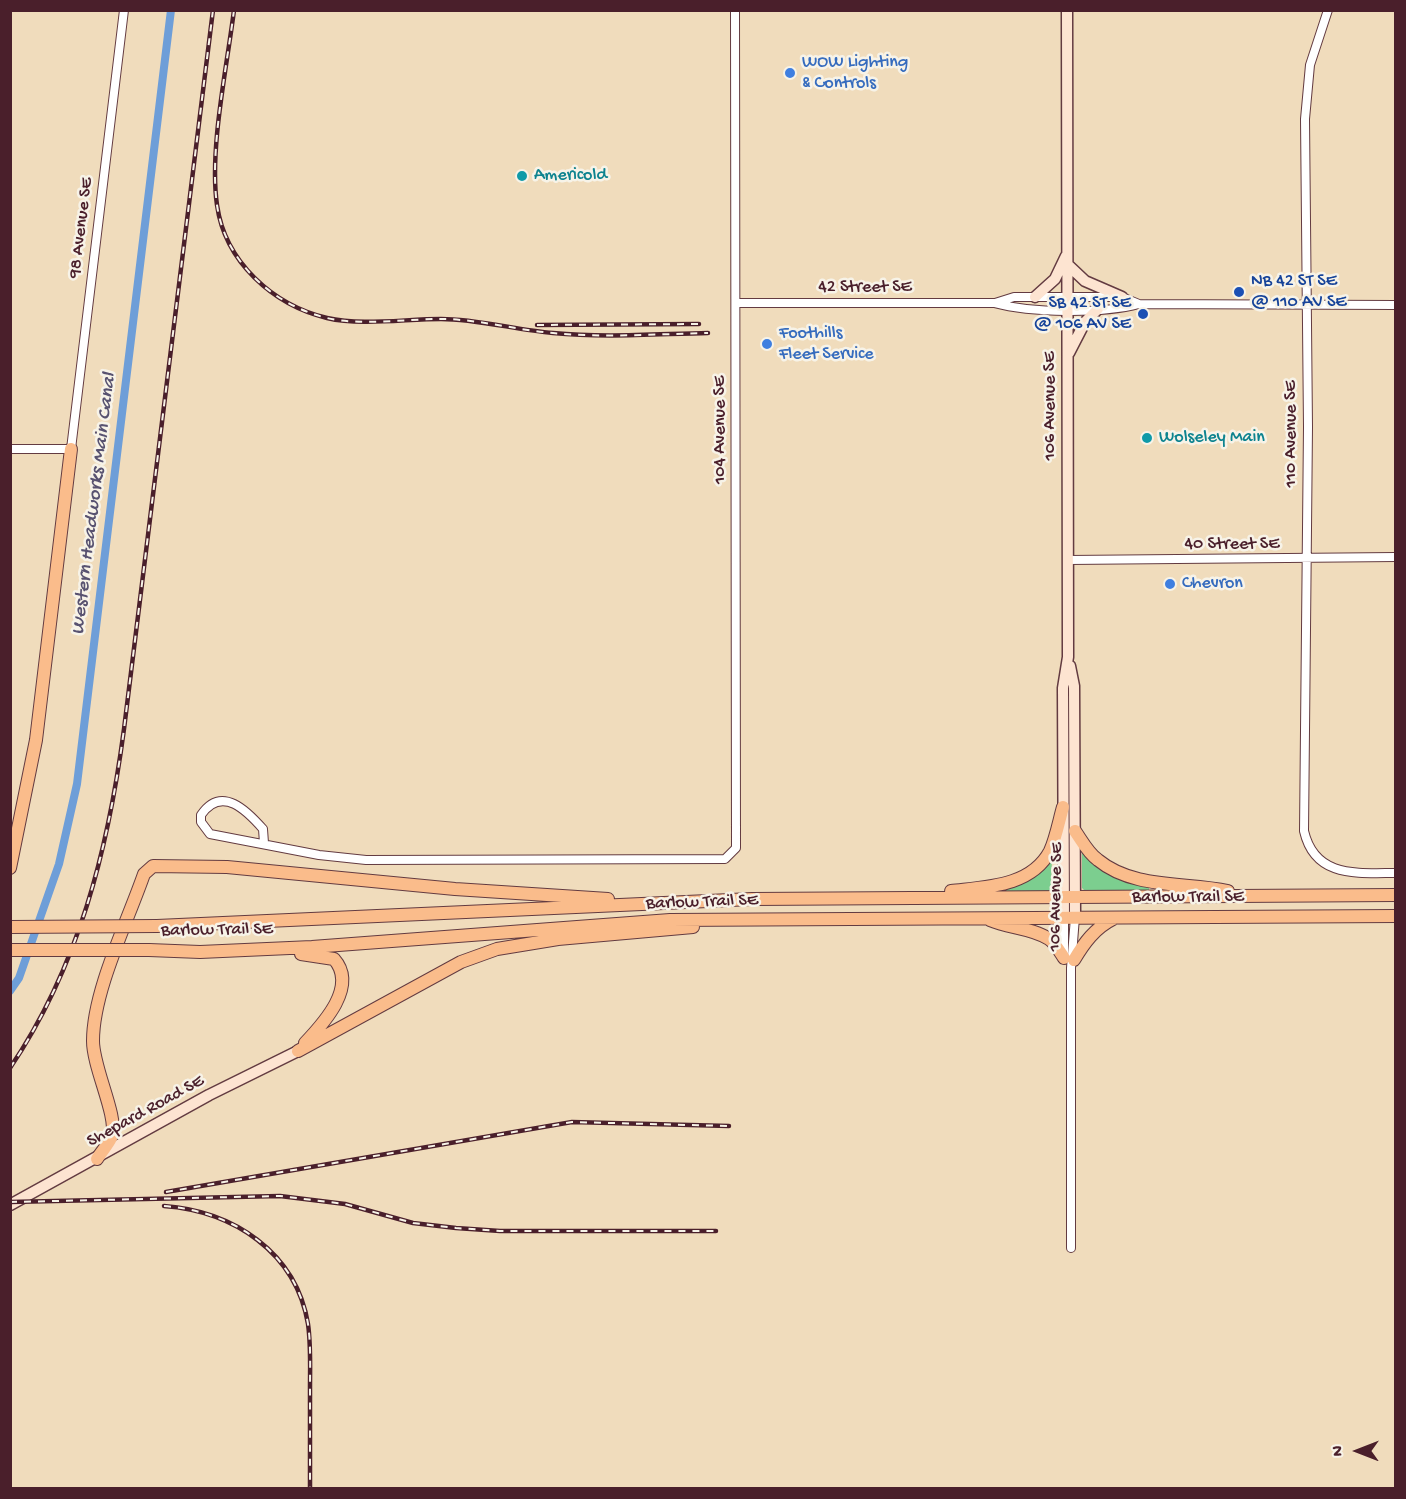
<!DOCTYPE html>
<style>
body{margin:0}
#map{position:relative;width:1406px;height:1499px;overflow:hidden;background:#f0dcbc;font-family:"Gochi Hand",sans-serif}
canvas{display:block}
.frame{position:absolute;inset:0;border:12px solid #4a1f2b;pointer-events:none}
.north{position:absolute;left:1328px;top:1421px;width:60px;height:60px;-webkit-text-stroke:4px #f7f3e8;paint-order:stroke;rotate:270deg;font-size:16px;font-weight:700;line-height:24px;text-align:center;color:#4a1f2b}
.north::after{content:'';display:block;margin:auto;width:21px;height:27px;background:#4a1f2b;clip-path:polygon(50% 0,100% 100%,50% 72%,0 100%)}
</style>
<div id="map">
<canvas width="1406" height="1499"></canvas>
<div class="frame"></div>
<div class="north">N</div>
</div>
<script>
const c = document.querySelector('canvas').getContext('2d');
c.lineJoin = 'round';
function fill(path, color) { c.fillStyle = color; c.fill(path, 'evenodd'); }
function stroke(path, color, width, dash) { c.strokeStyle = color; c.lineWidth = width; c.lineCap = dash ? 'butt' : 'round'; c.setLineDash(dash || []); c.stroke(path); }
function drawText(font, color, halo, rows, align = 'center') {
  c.font = font + ' "Gochi Hand",sans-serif'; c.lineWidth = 5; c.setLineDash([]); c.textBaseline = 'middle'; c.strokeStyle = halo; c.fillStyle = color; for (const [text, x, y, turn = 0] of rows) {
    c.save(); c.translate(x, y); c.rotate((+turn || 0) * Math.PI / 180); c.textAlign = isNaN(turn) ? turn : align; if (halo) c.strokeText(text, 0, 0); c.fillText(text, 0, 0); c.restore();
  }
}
fill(new Path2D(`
 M1085 852C1102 874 1122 882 1149 887V891L1086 892 1082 888V853Z
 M1052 856 1051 891 1001 894V890L1021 884Z`), '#7cce8f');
stroke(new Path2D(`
 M10 991 19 978 59 864 77 784 171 10`), '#6e9ed8', 8);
const street = new Path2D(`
 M1328 10 1310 65 1305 119 1308 427 1304 831C1315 878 1356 873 1396 873
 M736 303H994C1031 313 1102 314 1139 304L1396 305
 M995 303 1014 297H1122L1139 304
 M10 449H71L124 10
 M1068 560 1396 557
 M264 843 263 829C248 812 222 784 201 815V822L210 834 319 855 366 860 725 859 736 848 735 10
 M1064 918V957
 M1071 1248V968L1075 917`);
const secondary = new Path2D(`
 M1067 264 1085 281 1122 297
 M1035 297 1055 279 1066 256
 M1069 353 1085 322 1098 309
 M1070 666 1074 686 1075 917
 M1064 918 1063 688 1068 657 1067 10
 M10 1205 209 1095 298 1051`);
const primary = new Path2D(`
 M1075 831C1082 841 1088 853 1098 860 1133 889 1185 882 1228 891
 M10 868 36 740 71 449
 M951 891C985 887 1031 887 1050 851 1056 838 1059 821 1063 807
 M990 920C1008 928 1033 928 1049 939 1055 943 1060 952 1064 958
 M157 926 752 899 1396 895
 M149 950 200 952 312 947 670 920 1396 916
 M301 954 334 959C358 986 324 1023 305 1043
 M1074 960C1084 943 1095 928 1113 919
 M298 1051 461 962 497 949 558 939 693 927
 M97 1159C101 1152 109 1144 112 1136 118 1116 93 1068 93 1041 93 991 127 923 144 874L153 866 227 867 455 889 608 899`);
stroke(street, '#633b41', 10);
stroke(secondary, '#633b41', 13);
stroke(primary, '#633b41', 14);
stroke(street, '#fff', 8);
stroke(secondary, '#fde4d1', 10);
stroke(primary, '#fabc8b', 12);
const rail = new Path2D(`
 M234 10C227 67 209 150 217 205 225 262 273 305 327 318 361 326 405 319 441 319 478 319 516 330 553 333 604 338 657 334 708 333
 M537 325 699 324
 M10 1068C79 966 108 850 124 729L213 10
 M166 1192 572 1122 729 1126
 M10 1202 280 1196 345 1204 413 1223 456 1228 500 1231H716
 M164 1206C233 1211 296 1252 308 1324 311 1345 310 1367 310 1388 310 1421 310 1455 310 1488`);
stroke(rail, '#4a1f2b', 4.5);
stroke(rail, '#f7f3e8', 2, [7]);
const primaryBridge = new Path2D(`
 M10 927 157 926
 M10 950H149`);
stroke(primaryBridge, '#633b41', 14, []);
stroke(primaryBridge, '#fabc8b', 12);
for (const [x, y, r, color] of [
 [790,73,6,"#3f7fe0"],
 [522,176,6,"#0f9aa8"],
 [1239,292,6,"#1a4fb4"],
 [1143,314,6,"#1a4fb4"],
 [767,344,6,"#3f7fe0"],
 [1147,438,6,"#0f9aa8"],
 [1170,584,6,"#3f7fe0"]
]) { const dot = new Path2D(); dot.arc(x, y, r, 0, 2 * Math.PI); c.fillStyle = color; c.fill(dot); stroke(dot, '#f7f3e8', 2); }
drawText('18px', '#366cbe', '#f7f3e8', [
 ["WOW Lighting",802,63],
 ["& Controls",802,84],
 ["Foothills",779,334],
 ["Fleet Service",779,355],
 ["Chevron",1182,584]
], 'left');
drawText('18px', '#0d838f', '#f7f3e8', [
 ["Americold",534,176],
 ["Wolseley Main",1159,438]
], 'left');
drawText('18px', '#4a1f2b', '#f7f3e8', [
 ["98 Avenue SE",82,228,-83],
 ["42 Street SE",865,288],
 ["106 Avenue SE",1051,406,-90],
 ["104 Avenue SE",721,430,-90],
 ["110 Avenue SE",1292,434,-90],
 ["40 Street SE",1232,545],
 ["106 Avenue SE",1057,897,-89],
 ["Barlow Trail SE",1188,898],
 ["Barlow Trail SE",702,903,-2],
 ["Barlow Trail SE",217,931,-1],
 ["Shepard Road SE",146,1112,-29]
]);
drawText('18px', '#164399', '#f7f3e8', [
 ["NB 42 ST SE",1251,282],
 ["@ 110 AV SE",1251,303],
 ["SB 42 ST SE",1131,304,"right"],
 ["@ 106 AV SE",1131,325,"right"]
], 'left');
drawText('italic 20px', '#585270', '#f7f3e8', [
 ["Western Headworks Main Canal",95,504,-83]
]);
</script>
